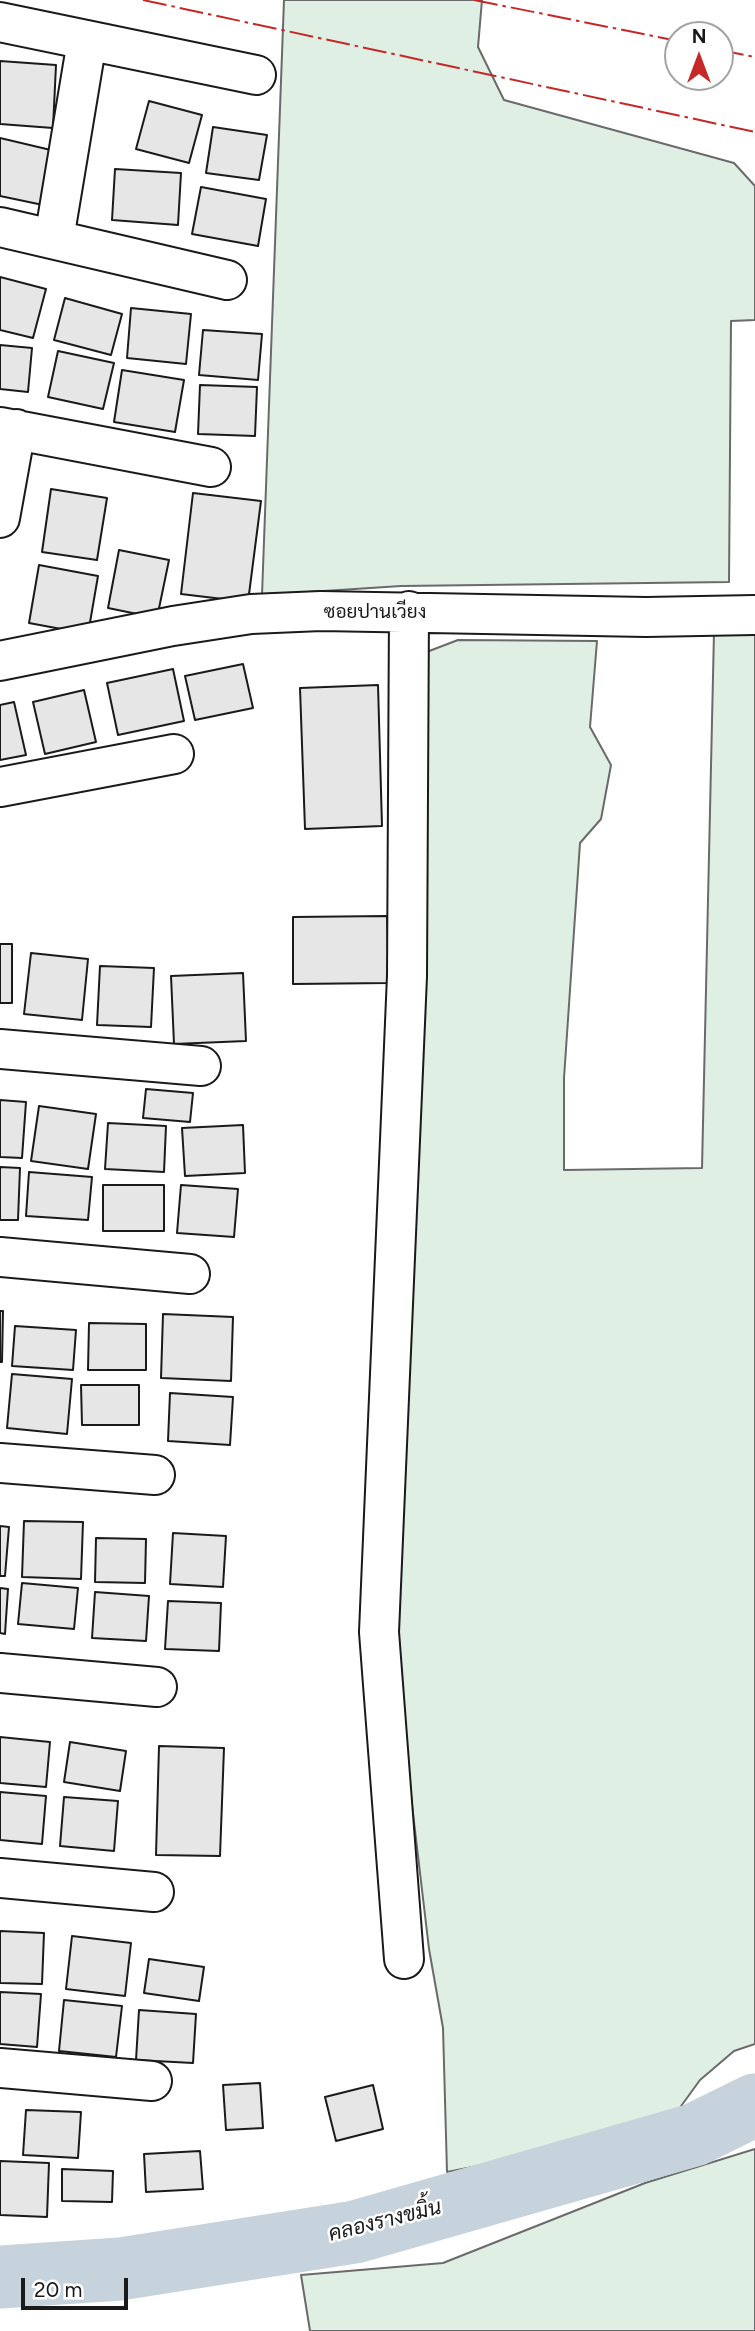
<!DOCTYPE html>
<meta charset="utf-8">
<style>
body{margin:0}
#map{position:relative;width:755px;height:2331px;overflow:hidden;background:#fff;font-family:Figtree,sans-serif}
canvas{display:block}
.north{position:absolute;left:664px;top:21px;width:70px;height:70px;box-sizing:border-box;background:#fff;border:2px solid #a3a3a3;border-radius:50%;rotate:0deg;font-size:19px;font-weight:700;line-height:28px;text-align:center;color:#1a1a1a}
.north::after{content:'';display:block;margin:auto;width:24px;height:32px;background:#c62828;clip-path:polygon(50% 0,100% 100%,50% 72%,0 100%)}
.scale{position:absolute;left:21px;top:2278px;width:107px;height:32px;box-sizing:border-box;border:4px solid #1a1a1a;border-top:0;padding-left:9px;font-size:21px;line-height:24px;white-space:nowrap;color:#1a1a1a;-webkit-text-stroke:5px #fff;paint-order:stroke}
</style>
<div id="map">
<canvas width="755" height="2331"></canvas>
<div class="north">N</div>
<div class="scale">20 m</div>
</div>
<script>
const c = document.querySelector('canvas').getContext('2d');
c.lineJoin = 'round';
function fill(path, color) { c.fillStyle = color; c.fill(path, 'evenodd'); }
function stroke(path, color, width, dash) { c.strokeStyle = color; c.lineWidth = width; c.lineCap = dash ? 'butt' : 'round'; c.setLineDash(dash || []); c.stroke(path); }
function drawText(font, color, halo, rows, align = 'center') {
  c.font = font + ' Figtree,Sarabun,sans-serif'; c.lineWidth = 5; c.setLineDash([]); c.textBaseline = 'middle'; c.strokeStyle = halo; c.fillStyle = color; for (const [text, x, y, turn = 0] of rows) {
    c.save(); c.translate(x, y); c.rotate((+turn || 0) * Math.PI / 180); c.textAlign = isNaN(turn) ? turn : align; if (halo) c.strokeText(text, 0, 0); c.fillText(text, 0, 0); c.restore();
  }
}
const green = new Path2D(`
 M284 0H482L478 47 504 100 734 163 755 186V320L731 321 729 582 401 586 262 595Z
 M714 632 755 633V2044L734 2051 700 2080 671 2120 594 2143 447 2172 443 2028 429 1949 399 1695 394 1477 424 653 458 640 597 641 590 727 611 765 601 819 580 843 564 1078V1170L702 1168Z
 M755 2149V2331H310L301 2275 443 2263 645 2183Z`);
fill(green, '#e0efe3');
stroke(green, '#6a6a6a', 2);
stroke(new Path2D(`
 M0 2277 120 2269 355 2232 694 2135 755 2105`), '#c6d2dc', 63);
const building = new Path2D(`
 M0 61 56 65 53 128 0 124Z
 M149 101 202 115 189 163 136 149Z
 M213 127 267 135 259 180 206 173Z
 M0 138 55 151 43 205 0 196Z
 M115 169 181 173 178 225 112 220Z
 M201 187 266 199 258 246 192 234Z
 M0 277 46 289 33 338 0 330Z
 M65 298 122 314 111 355 54 340Z
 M131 308 191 314 186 364 127 358Z
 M203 330 262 334 258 380 199 375Z
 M0 345 32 348 28 392 0 389Z
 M58 351 114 363 103 409 48 397Z
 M122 370 184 380 175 432 114 422Z
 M200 385 257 387 255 436 198 434Z
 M51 489 107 498 97 560 42 552Z
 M193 493 261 501 248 602 181 594Z
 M119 550 169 560 157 618 108 608Z
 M39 565 98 576 88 634 29 623Z
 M243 664 253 708 195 720 185 676Z
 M173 669 184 721 118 735 107 683Z
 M378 685 382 826 305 829 300 688Z
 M84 690 96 742 45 754 33 702Z
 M14 702 26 755 0 760V705Z
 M387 916 389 983 293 984V917Z
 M0 944H12V1003H0Z
 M31 953 88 959 82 1020 24 1014Z
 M100 966 154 968 151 1027 97 1025Z
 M243 973 246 1041 174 1044 171 976Z
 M146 1089 193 1093 190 1122 143 1118Z
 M0 1100 26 1102 22 1158 0 1157Z
 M39 1106 96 1114 88 1169 31 1161Z
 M108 1123 166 1126 164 1172 105 1169Z
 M243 1125 245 1173 185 1176 182 1128Z
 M0 1167 20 1168 18 1220H0Z
 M29 1172 92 1177 88 1220 26 1216Z
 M103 1185H164V1231H103Z
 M181 1185 238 1189 234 1237 177 1233Z
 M0 1311H3L2 1362H0Z
 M163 1314 233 1317 231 1381 161 1378Z
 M89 1323 146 1324V1370H88Z
 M15 1326 76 1330 73 1370 12 1366Z
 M12 1374 72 1379 67 1434 7 1428Z
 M81 1385H139V1425H82Z
 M170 1393 233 1397 230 1445 168 1441Z
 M24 1521 83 1522 81 1579 22 1577Z
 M0 1526 9 1527 5 1576H0Z
 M173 1533 226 1536 223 1587 170 1584Z
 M96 1538 146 1539 145 1583 95 1582Z
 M22 1583 78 1588 74 1629 18 1624Z
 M0 1588 8 1589 5 1634 0 1633Z
 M95 1592 149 1596 146 1641 92 1638Z
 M168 1601 221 1603 219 1651 165 1649Z
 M0 1737 50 1742 46 1787 0 1783Z
 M70 1742 126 1751 120 1791 64 1782Z
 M159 1746 224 1748 220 1856 156 1855Z
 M0 1792 46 1796 42 1844 0 1840Z
 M64 1797 118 1801 114 1851 60 1846Z
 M0 1931 44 1933 42 1984 0 1983Z
 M72 1936 131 1943 125 1996 66 1989Z
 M149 1959 204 1967 199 2001 144 1993Z
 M0 1992 41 1994 37 2047 0 2044Z
 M64 2000 122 2006 116 2057 59 2051Z
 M139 2010 196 2014 193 2063 136 2060Z
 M260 2083 263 2128 226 2130 223 2085Z
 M373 2085 383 2129 336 2141 325 2097Z
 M26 2110 81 2112 78 2158 23 2155Z
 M200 2151 203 2189 146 2192 144 2154Z
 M0 2161 49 2163 47 2217 0 2215Z
 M62 2169 113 2171 112 2202 62 2201Z`);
fill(building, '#e6e6e6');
stroke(building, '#1a1a1a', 2);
const minor = new Path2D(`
 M0 22 256 75
 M0 227 227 280
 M54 239 87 41
 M0 427 211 467
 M0 518 16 429
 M0 661 173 626 251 614 321 611 646 617 755 615
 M0 787 174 754
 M0 1049 201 1066
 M0 1257 190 1274
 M0 1463 155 1475
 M0 1673 157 1687
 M0 1878 154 1892
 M404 1959 379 1632 407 976 409 611
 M0 2068 152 2081`);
stroke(minor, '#1a1a1a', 42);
stroke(minor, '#fff', 38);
stroke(new Path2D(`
 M143 0 755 132
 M474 0 678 41
 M720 50 755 57`), '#c62828', 2, [24, 5, 3.5, 5]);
drawText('19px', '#1a1a1a', '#fff', [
 ["ซอยปานเวียง",375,612]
]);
drawText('italic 21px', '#1a1a1a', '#fff', [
 ["คลองรางขมิ้น",385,2221,-14]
]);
</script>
